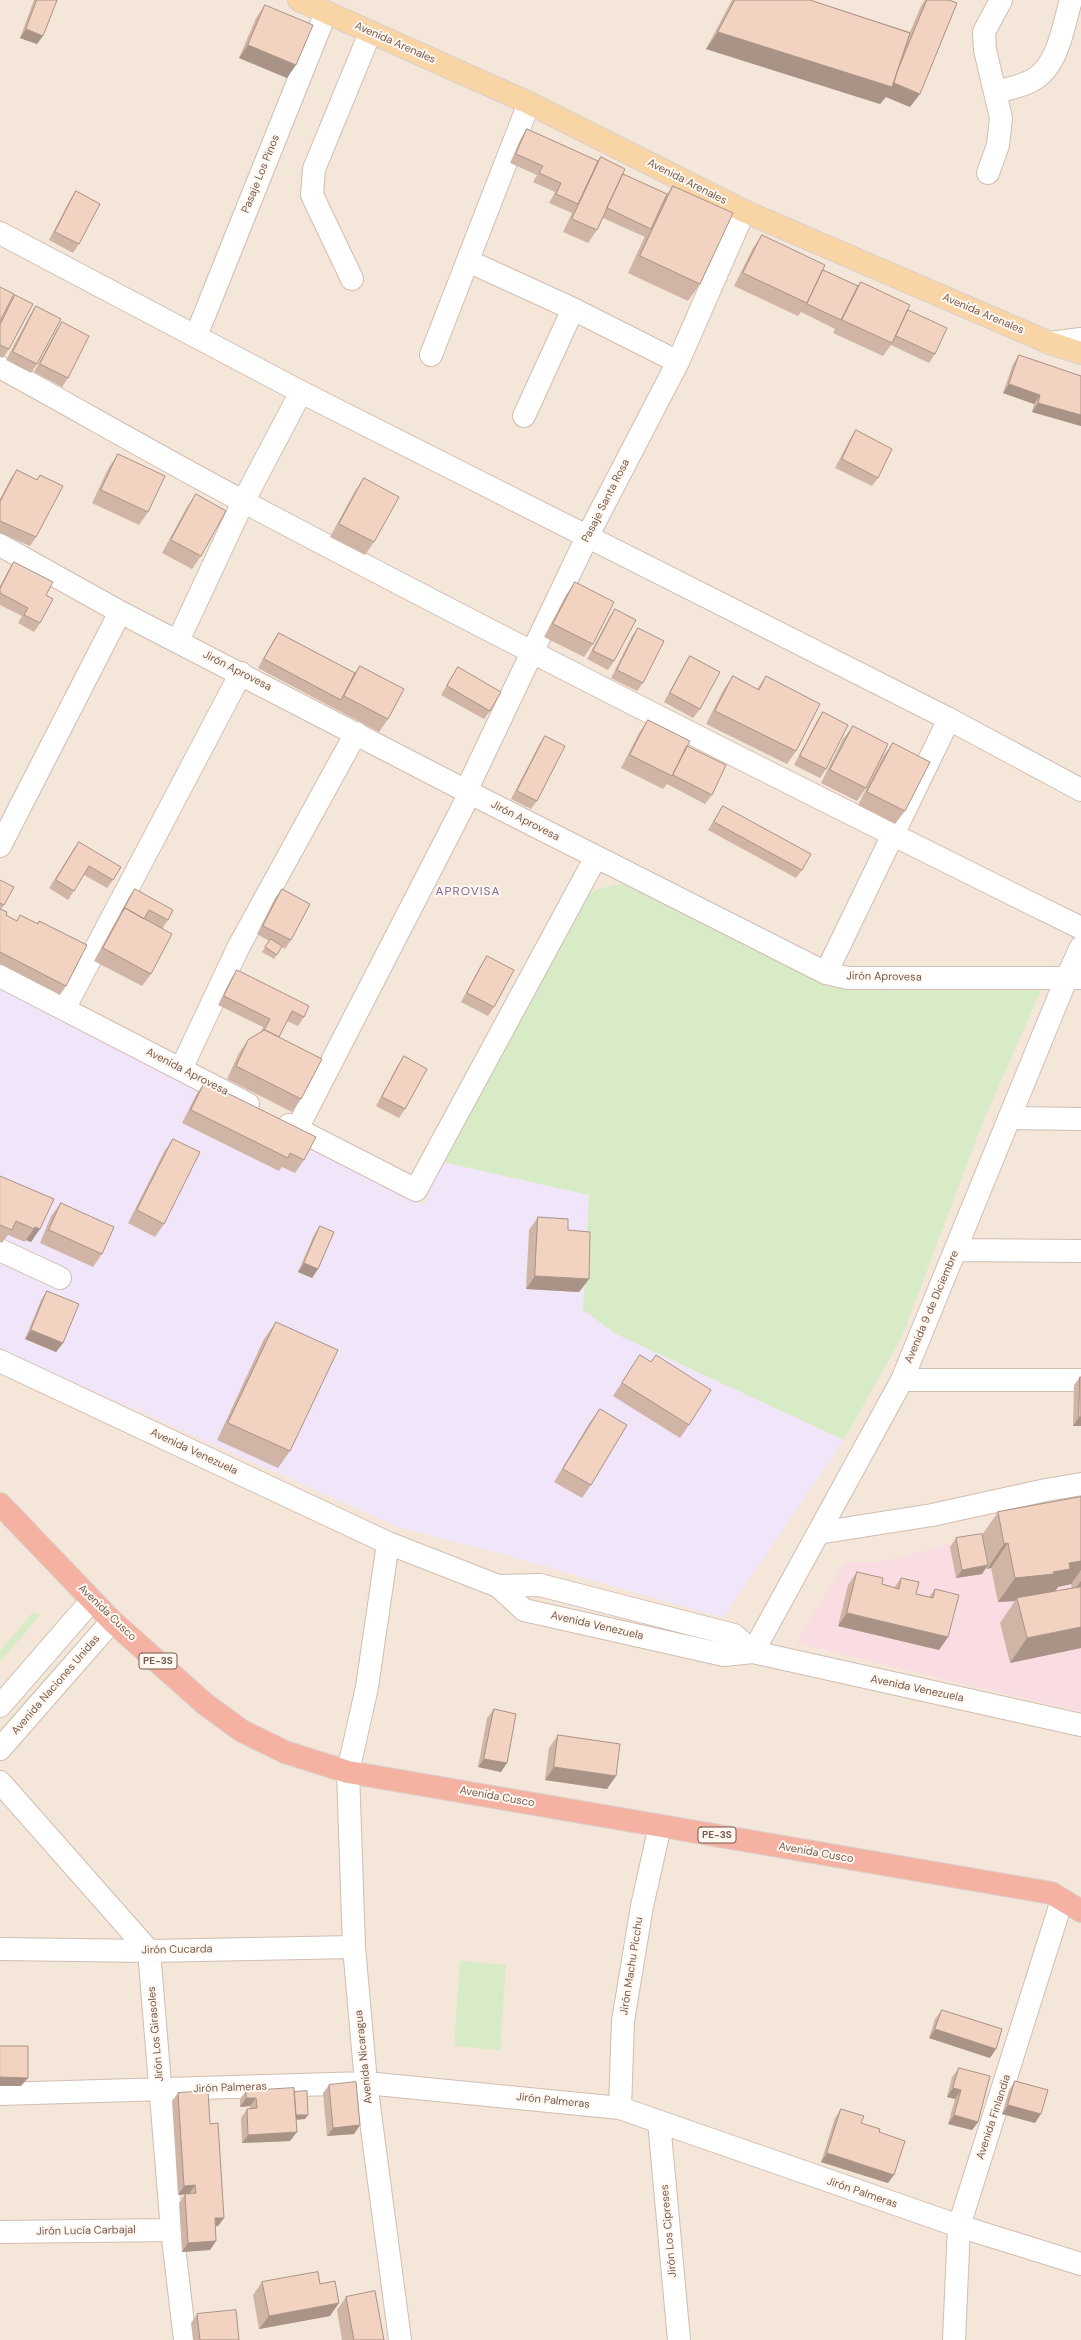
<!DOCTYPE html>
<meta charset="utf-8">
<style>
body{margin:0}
canvas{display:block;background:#fcf4ea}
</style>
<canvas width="1081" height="2340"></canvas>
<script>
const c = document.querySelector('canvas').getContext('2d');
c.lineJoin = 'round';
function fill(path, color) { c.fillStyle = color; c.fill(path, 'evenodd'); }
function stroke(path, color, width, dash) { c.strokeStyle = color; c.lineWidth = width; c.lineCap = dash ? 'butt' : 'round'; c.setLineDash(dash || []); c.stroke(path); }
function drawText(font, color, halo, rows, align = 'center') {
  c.font = font + ' "DM Sans",sans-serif'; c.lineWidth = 4; c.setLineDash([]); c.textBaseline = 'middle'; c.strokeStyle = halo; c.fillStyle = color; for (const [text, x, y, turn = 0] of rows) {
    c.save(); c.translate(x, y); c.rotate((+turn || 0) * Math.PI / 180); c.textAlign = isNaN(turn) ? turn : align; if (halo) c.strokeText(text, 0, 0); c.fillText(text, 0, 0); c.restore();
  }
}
fill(new Path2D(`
 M0 0H1081V2340H0Z`), '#f4e6d8');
fill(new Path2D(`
 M0 986 424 1205 443 1162 589 1195 583 1310 616 1334 844 1440 723 1618 502 1554 398 1527 0 1349Z`), '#f1e6f9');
fill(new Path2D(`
 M1081 1513V1712L796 1643 845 1562H880L1021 1526Z`), '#fadde2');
fill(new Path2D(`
 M616 884 632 886 823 981 1041 990 982 1124 903 1334 844 1440 616 1334 583 1310 589 1195 443 1162 578 901 596 890Z
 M33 1612 40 1615 0 1662V1651Z
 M71 1649 73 1650 0 1743V1729Z
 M460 1961 506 1965 500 2050 454 2046Z`), '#d8ebc7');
const minor = new Path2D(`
 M995 92C1006 89 1020 87 1031 81 1058 68 1063 27 1071 0
 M988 173 998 145 1001 118 985 50 984 32 1001 0
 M0 233 301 392 949 719 1081 790
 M468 261 573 309 678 362
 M352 279 312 195 314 169 370 33
 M196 336 326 12
 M1050 343 1081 339
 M431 355 529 103
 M0 367C82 412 163 459 246 503 522 649 801 790 1081 928
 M524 416 573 309
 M0 545 120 612 470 793 826 973 848 978H1081
 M178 641 243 502 301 392
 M466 791 587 537 678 362 744 211
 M0 846 120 612
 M826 973 949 719
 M0 976 248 1104
 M64 1009 241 673
 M181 1069 239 946 356 733
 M1009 1118 1081 1119
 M289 1125 416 1190 596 857
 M297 1129 470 793
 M0 1250 60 1278
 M956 1250 1081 1251
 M0 1361 388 1543 498 1586 524 1610 724 1655 753 1652 1081 1725
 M902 1380H1081
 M818 1533 932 1515 1046 1490 1081 1484
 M388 1543 367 1687 348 1772 354 1947 366 2083 400 2340
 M498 1586 540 1585 734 1635 753 1652
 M753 1652 902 1380 1067 977 1081 947
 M0 1706 92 1600
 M0 1749 112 1621
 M0 1782 149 1951 172 2230 185 2340
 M0 1949 149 1951 354 1947
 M0 2094 366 2083 620 2108 959 2226 1081 2264
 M620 2108 623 2021 642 1906 660 1826
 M659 2122 679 2340
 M0 2232 172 2230
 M954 2340 959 2226 1062 1900`);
const major = new Path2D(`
 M299 0 529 103 744 211 1050 343 1081 353`);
const highway = new Path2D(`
 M0 1504 112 1621 205 1704 242 1731 285 1752 348 1772 1051 1893 1081 1911`);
stroke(minor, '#d1bdb1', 24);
stroke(major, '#d9d1cd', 24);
stroke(highway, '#d9d1cd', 24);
stroke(minor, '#fff', 22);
stroke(major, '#f9d4a4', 22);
stroke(highway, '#f5b2a2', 22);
fill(new Path2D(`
 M34 0H57L37 44 20 38Z
 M732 0H810L910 32 921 6 925 0H948L910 107 886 97 880 104 706 49Z
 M265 5 287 78 239 58 256 18Z
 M527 129 598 161 601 157 623 174 667 194 673 186 700 284 688 301 628 273 645 236V237L603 218 597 230 588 243 563 232 572 213 549 203 555 192 533 182 537 175 510 163 521 138Z
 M76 191 79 244 73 253 49 240 70 200Z
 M762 235 823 270 858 286 861 282 908 310 935 354 929 363 891 345 883 356 833 333 835 329 801 312 798 316 734 286 753 248Z
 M15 295 9 349 3 358 0 357V322L9 304Z
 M36 306 37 364 31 373 6 360 30 315Z
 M62 322 68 378 62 387 34 372 56 331Z
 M1019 355 1081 376V426L1032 412 1034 404 1003 393 1013 364Z
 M856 430 878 478 872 486 835 468 850 439Z
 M118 454 148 512 139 525 92 503 109 467Z
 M17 470 37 480 40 475 36 537 30 546 0 533V499L11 478Z
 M364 478 374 542 365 555 330 537 355 491Z
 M196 494 201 556 192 569 162 553 187 507Z
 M14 562 46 595 40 623 34 632 18 623 22 616 0 605V586L8 571Z
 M575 582 593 644 584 657 544 637 566 595Z
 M615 609 614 661 608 670 587 659 609 618Z
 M638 628 643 683 637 691 611 678 632 636Z
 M279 633 355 673 360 666 388 719 379 732 258 668 273 641Z
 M690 656 700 709 693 718 664 702 684 665Z
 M458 667 490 711 484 719 441 695 452 676Z
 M733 676 757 689 766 676 796 751 787 764 706 724 724 689Z
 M823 712 826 769 820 778 794 765 817 721Z
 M648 720 687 746 712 795 705 804 667 784 663 789 621 768 639 733Z
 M853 726 866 788 857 801 821 783 843 739Z
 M545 736 537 801 531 809 511 799 539 745Z
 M893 743 905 811 895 824 858 805 883 756Z
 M723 806 802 870 796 878 708 830 717 815Z
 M79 842 113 880 107 888 84 875 68 900 49 888 73 850Z
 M0 880 4 905 1 909 6 915 17 921 20 915 37 924 39 921 66 986 60 995 0 964Z
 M135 889 168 920 162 929 151 974 142 986 94 961 129 897Z
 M282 889 291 940 285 949 282 947 274 959 262 952 269 941 257 934 275 898Z
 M487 956 494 1007 488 1016 461 1002 481 965Z
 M237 970 304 1017 298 1026 287 1021 279 1037 301 1099 292 1112 227 1079 239 1053 248 1040 261 1032 263 1027 218 1005 231 979Z
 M404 1056 405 1109 399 1118 376 1106 398 1065Z
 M205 1082 304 1160 295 1173 282 1167 279 1171 182 1123 196 1095Z
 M173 1139 164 1224 155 1237 128 1223 164 1152Z
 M0 1176 54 1199 31 1242 26 1240 25 1242 8 1235 2 1243 0 1242Z
 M61 1203 102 1254 93 1267 40 1243 51 1216Z
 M538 1217 589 1279 579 1292 526 1289 529 1230Z
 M320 1226 318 1269 312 1278 298 1272 314 1235Z
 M47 1291 63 1343 56 1352 25 1339 41 1300Z
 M276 1322 290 1451 278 1468 217 1440 264 1339Z
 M640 1355 651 1362 656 1355 689 1425 680 1438 613 1396Z
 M1080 1377H1081V1426H1073L1074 1385Z
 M600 1409 591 1485 582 1498 554 1482 590 1422Z
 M1081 1497V1648L1010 1663 1000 1623 1015 1601 998 1602 991 1568 987 1569 986 1567 982 1574 956 1578 950 1547 956 1538 982 1535 998 1512ZM1071 1584 1072 1588 1054 1592 1058 1587Z
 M857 1572 882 1584 894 1588 901 1578 916 1594 929 1597 935 1589 948 1637 939 1650 838 1626 848 1585Z
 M494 1709 501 1772 478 1767 487 1718Z
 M558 1735 607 1789 545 1780 549 1748Z
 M942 2010 990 2058 929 2038 935 2019Z
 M959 2068 978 2122 972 2130 948 2124 955 2099 947 2097 952 2077Z
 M1015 2081 1035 2123 1002 2114 1009 2090Z
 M329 2085 360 2125 354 2134 327 2136 323 2093Z
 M246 2091 294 2092 305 2119 296 2120 290 2141 242 2143 241 2118 247 2109H250V2106L240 2107V2099Z
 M178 2093 210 2124 224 2218 218 2226H215L216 2241 210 2250 182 2252 179 2203 185 2194 178 2195 172 2101Z
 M841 2109 861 2123 879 2132 888 2183 821 2162 835 2118Z
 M262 2282 330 2316 259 2329 253 2295Z
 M346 2297 384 2340H342L337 2310Z
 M197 2314 239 2340H193L191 2323Z`), '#d0b5a6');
fill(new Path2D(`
 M26 29 43 36 37 44 20 38Z
 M718 32 893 83 920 94 910 107 886 97 880 104 706 49Z
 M248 45 296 65 287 78 239 58Z
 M1009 384 1040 395 1034 404 1003 393Z
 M1038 403 1081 415V426L1032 412Z
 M35 1227 40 1229 31 1242 26 1240Z
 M304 1263 318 1269 312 1278 298 1272Z
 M535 1276 589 1279 579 1292 526 1289Z
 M31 1330 63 1343 56 1352 25 1339Z
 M1079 1417H1081V1426H1073Z
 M1008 1543 991 1568 987 1569 1004 1544Z
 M1081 1561V1570L1071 1584 1058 1587 1053 1594 1017 1598 1015 1601 998 1602 1015 1578 1053 1572 1069 1563Z
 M988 1565 982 1574 956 1578 962 1570Z
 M1081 1581V1591L1073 1592Z
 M847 1613 948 1637 939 1650 838 1626Z
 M1081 1627V1648L1010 1663 1027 1638Z
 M484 1759 507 1763 501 1772 478 1767Z
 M554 1767 616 1776 607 1789 545 1780Z
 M935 2029 996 2049 990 2058 929 2038Z
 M0 2077 28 2078 21 2086H0Z
 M953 2088 961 2090 955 2099 947 2097Z
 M246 2098H256L250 2106 240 2107Z
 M1008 2105 1041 2114 1035 2123 1002 2114Z
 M292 2115H308L305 2119 289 2120Z
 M954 2115 978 2122 972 2130 948 2124Z
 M360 2125 354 2134 327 2136 333 2128Z
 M297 2132 290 2141 242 2143 248 2135Z
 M827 2153 894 2175 888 2183 821 2162Z
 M195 2185 189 2194 178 2195 184 2186Z
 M215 2218H224L218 2226 208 2227Z
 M216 2241 210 2250 182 2252 188 2243Z
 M339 2303 330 2316 259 2329 269 2316Z`), '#a99387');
const building = new Path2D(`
 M37 0H57L43 36 26 29Z
 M735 0H810L910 33 892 87 718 32Z
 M927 0H948L957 3 920 94 894 83 897 72Z
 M265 5 313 25 296 65 248 45Z
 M527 129 598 161 578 204 556 194 561 183 539 173 543 166 516 154Z
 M601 157 625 169 597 230 572 219Z
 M623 174 667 194 651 229 607 208Z
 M673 186 733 213 700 284 640 256Z
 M76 191 100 204 79 244 55 232Z
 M762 235 825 265 807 303 743 273Z
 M823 270 858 286 841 320 807 304Z
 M861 282 910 305 892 343 842 320Z
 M0 287 14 294 0 321Z
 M15 295 33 304 9 349 0 345V325Z
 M36 306 61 319 37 364 13 352Z
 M908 310 947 328 935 354 896 336Z
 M62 322 89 336 68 378 40 364Z
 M1019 355 1081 376V415L1038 403 1040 395 1009 384Z
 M856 430 892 449 878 478 842 459Z
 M118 454 165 476 148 512 101 490Z
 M17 470 37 480 40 475 63 486 36 537 0 521V502Z
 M364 478 399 497 374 542 339 524Z
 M196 494 226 511 201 556 171 540Z
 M14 562 53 582 46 595 53 599 40 623 24 615 28 608 0 593V589Z
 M575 582 614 602 593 644 553 624Z
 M615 609 636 620 614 661 593 651Z
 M638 628 664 641 643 683 617 670Z
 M279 633 355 673 341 700 264 659Z
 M690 656 720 672 700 709 670 693Z
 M360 666 404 689 388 719 344 696Z
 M458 667 501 692 490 711 447 686Z
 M733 676 759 690 766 676 820 704 796 751 715 711Z
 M823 712 848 725 826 769 800 756Z
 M648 720 690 741 672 776 630 755Z
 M853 726 888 744 866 788 830 770Z
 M545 736 565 746 537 801 517 791Z
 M893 743 930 762 905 811 867 792Z
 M687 746 726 765 712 795 673 775Z
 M723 806 811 854 802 870 714 822Z
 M79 842 121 867 113 880 89 866 74 891 56 880Z
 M0 880 14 887 4 905 0 903Z
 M135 889 173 910 168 920 149 910 144 919 125 908 122 912Z
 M282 889 310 904 291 940 263 926Z
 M125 908 172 934 151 974 103 948Z
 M0 909 7 912 6 915 17 921 20 915 38 924 39 921 87 945 66 986 0 952Z
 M271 939 282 946 277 955 265 947Z
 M487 956 514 970 494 1007 467 993Z
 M237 970 309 1006 304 1017 292 1011 279 1037 265 1030H264L270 1019 224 996Z
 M265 1030 322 1059 301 1099 236 1066 248 1040Z
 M404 1056 427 1069 405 1109 382 1097Z
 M205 1082 316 1137 304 1160 290 1153 288 1158 191 1110Z
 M173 1139 200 1152 164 1224 137 1210Z
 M0 1176 54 1199 40 1229 35 1227 34 1229 16 1221 12 1230 0 1225Z
 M61 1203 114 1227 102 1254 49 1230Z
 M538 1217 568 1219V1230L590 1232 589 1279 535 1276Z
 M320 1226 334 1232 318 1269 304 1263Z
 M47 1291 79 1304 63 1343 31 1330Z
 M276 1322 338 1350 290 1451 228 1423Z
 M640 1355 651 1362 656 1355 711 1390 689 1425 622 1383Z
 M1080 1377H1081V1417H1079Z
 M600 1409 627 1425 591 1485 563 1469Z
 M1081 1497V1561L1069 1563 1070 1569 1053 1572 1054 1574 1015 1578 1008 1543 1004 1544 998 1512Z
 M982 1534 988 1565 962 1570 956 1538Z
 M857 1572 883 1578 882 1584 899 1589 901 1578 919 1582 916 1594 933 1598 935 1589 959 1595 948 1637 847 1613Z
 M1081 1587V1627L1027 1638 1017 1598Z
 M494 1709 516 1714 507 1763 484 1759Z
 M558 1735 620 1744 616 1776 554 1767Z
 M942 2010 1002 2029 996 2049 935 2029Z
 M0 2046H28V2078L0 2077Z
 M959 2068 990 2076 978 2122 954 2115 961 2090 953 2088Z
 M1015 2081 1048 2090 1041 2114 1008 2105Z
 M356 2082 360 2125 333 2128 329 2085Z
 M294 2088 297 2132 248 2135 247 2109 257 2108 256 2098H246V2091Z
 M208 2091 210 2124 218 2123 224 2218H215L216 2241 188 2243 185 2194 196 2193 195 2185 184 2186 178 2093Z
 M307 2091 308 2115H296L294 2092Z
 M841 2109 864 2116 861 2123 880 2129 879 2132 905 2141 894 2175 827 2153Z
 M318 2272 320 2284 335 2281 339 2303 269 2316 262 2282Z
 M375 2291 384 2340H354L346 2297Z
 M236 2310 239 2340H200L197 2314Z`);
fill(building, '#f2d2c1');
stroke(building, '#a99387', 1);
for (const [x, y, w] of [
 [158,1661,38],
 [717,1835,38]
]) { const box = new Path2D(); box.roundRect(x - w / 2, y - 8, w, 16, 3); c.fillStyle = '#fff8f0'; c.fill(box); stroke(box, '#77594d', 1); }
drawText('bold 10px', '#77594d', null, [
 ["PE-3S",158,1661],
 ["PE-3S",717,1835]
]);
drawText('11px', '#77594d', '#fff8f0', [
 ["Avenida Arenales",395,43,24],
 ["Pasaje Los Pinos",261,174,-68],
 ["Avenida Arenales",687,182,27],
 ["Avenida Arenales",983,314,23],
 ["Pasaje Santa Rosa",606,501,-63],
 ["Jirón Aprovesa",237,671,27],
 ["Jirón Aprovesa",525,821,27],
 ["Jirón Aprovesa",884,977,1],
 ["Avenida Aprovesa",187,1072,27],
 ["Avenida 9 de Diciembre",932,1307,-67],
 ["Avenida Venezuela",194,1452,25],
 ["Avenida Cusco",107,1613,44],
 ["Avenida Venezuela",597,1626,13],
 ["Avenida Naciones Unidas",56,1685,-49],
 ["Avenida Venezuela",917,1689,12],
 ["Avenida Cusco",497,1797,10],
 ["Avenida Cusco",816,1853,10],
 ["Jirón Cucarda",177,1950,-1],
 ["Jirón Machu Picchu",632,1966,-81],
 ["Jirón Los Girasoles",156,2034,-95],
 ["Avenida Nicaragua",364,2057,-96],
 ["Jirón Palmeras",230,2088,-2],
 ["Jirón Palmeras",553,2101,6],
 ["Avenida Finlandia",994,2117,-72],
 ["Jirón Palmeras",862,2193,19],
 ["Jirón Lucía Carbajal",86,2231,-1],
 ["Jirón Los Cipreses",669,2231,-95]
]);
c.letterSpacing = '1px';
drawText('12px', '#816593', '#fff8f0', [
 ["APROVISA",468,892]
]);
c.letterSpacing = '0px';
</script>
